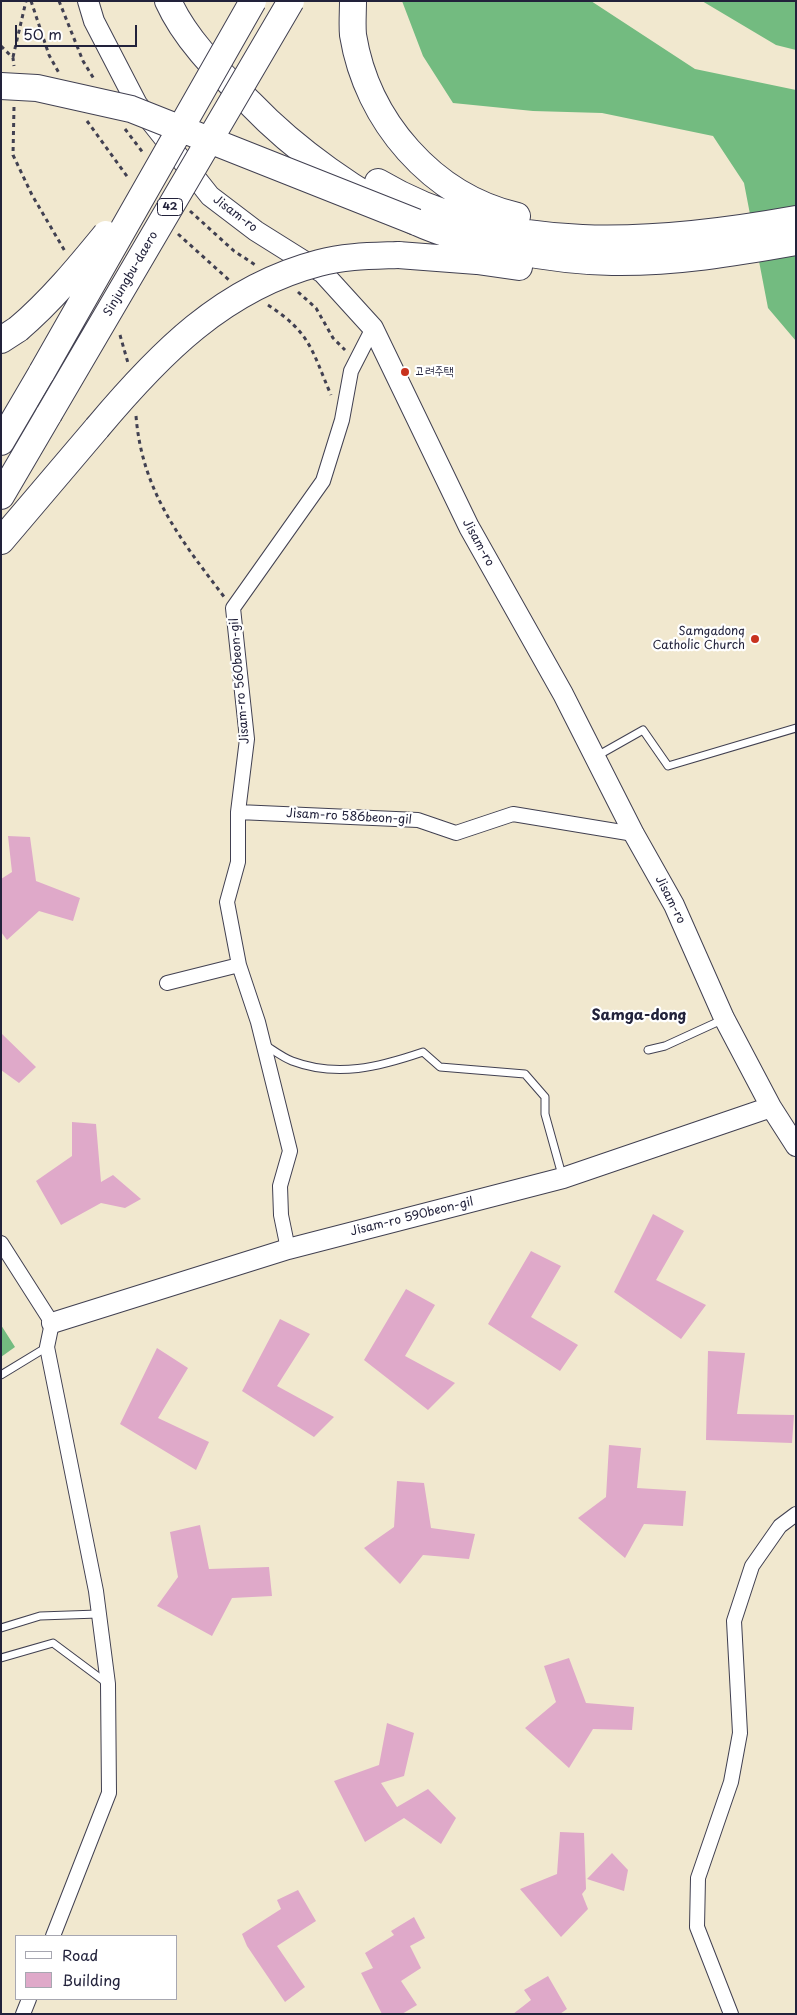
<!DOCTYPE html>
<meta charset="utf-8">
<style>
body{margin:0}
#map{position:relative;width:797px;height:2015px;overflow:hidden;background:#f1e8cf;font-family:"Playpen Sans",sans-serif}
canvas{display:block}
.frame{position:absolute;inset:0;border:2px solid #22223b;pointer-events:none}
.legend{position:absolute;left:15px;top:1935px;width:162px;height:65px;box-sizing:border-box;background:#fff;border:1px solid #a7a7b1;margin:0;padding:6px 9px;list-style:none;font-size:15px;color:#22223b}
.legend li{display:flex;align-items:center;gap:10px;height:25px}
.legend b{width:25px;border:1px solid #a7a7b1}
.scale{position:absolute;left:15px;top:25px;width:122px;height:22px;box-sizing:border-box;border:2px solid #22223b;border-top:0;padding-left:6px;font-size:15px;line-height:18px;white-space:nowrap;color:#22223b;-webkit-text-stroke:4px #fff;paint-order:stroke}
</style>
<div id="map">
<canvas width="797" height="2015"></canvas>
<div class="frame"></div>
<ul class="legend">
<li><b style="height:6px;background:#fff"></b>Road</li>
<li><b style="height:14px;background:#dfa9c9"></b>Building</li>
</ul>
<div class="scale">50 m</div>
</div>
<script>
const c = document.querySelector('canvas').getContext('2d');
c.lineJoin = 'round';
function fill(path, color) { c.fillStyle = color; c.fill(path, 'evenodd'); }
function stroke(path, color, width, dash) { c.strokeStyle = color; c.lineWidth = width; c.lineCap = dash ? 'butt' : 'round'; c.setLineDash(dash || []); c.stroke(path); }
function drawText(font, color, halo, rows, align = 'center') {
  c.font = font + ' "Playpen Sans","Poor Story",sans-serif'; c.lineWidth = 4.5; c.setLineDash([]); c.textBaseline = 'middle'; c.strokeStyle = halo; c.fillStyle = color; for (const [text, x, y, turn = 0] of rows) {
    c.save(); c.translate(x, y); c.rotate((+turn || 0) * Math.PI / 180); c.textAlign = isNaN(turn) ? turn : align; if (halo) c.strokeText(text, 0, 0); c.fillText(text, 0, 0); c.restore();
  }
}
fill(new Path2D(`
 M402 1H591L695 69 796 90V341L768 308 744 183 713 136 602 113 533 111 453 103 423 56Z
 M702 1H796V50L776 45Z
 M1 1325 15 1347 1 1357Z`), '#73bb80');
fill(new Path2D(`
 M8 836 30 837 36 881 80 898 73 921 39 911 7 940 1 932V879L12 872Z
 M1 1033 36 1067 19 1083 1 1070Z
 M72 1122 96 1124 101 1182 113 1175 141 1199 125 1208 101 1203 61 1225 36 1181 72 1156Z
 M653 1214 684 1231 656 1280 706 1305 681 1339 614 1292Z
 M531 1251 561 1266 531 1317 578 1345 560 1371 488 1324Z
 M406 1289 435 1305 405 1356 455 1383 428 1410 364 1360Z
 M280 1319 310 1334 277 1386 334 1417 314 1437 242 1391Z
 M157 1348 188 1368 158 1418 209 1442 196 1470 120 1424Z
 M708 1351 745 1353 737 1414 794 1415 792 1443 706 1440Z
 M609 1445 641 1448 637 1488 686 1491 683 1526 644 1524 625 1558 578 1518 606 1497Z
 M397 1481 424 1483 431 1528 475 1534 469 1559 423 1555 400 1584 364 1548 394 1527Z
 M200 1525 209 1569 269 1567 272 1596 232 1598 212 1636 157 1606 178 1577 170 1532Z
 M569 1658 586 1703 634 1707 632 1730 593 1729 569 1768 525 1728 556 1702 544 1666Z
 M387 1723 414 1733 404 1776 381 1783 397 1807 428 1789 456 1818 441 1844 404 1818 365 1842 334 1781 379 1765Z
 M560 1832 584 1833 586 1889 582 1894 588 1909 561 1937 520 1889 557 1874Z
 M612 1853 628 1870 624 1891 587 1879Z
 M298 1890 316 1921 277 1946 305 1987 285 2002 247 1946 242 1934 281 1909 277 1900Z
 M414 1917 425 1938 410 1946 421 1968 401 1981 417 2005 402 2014H382L361 1973 373 1968 365 1953 394 1935 391 1931Z
 M548 1976 567 2009 560 2014H513L531 2000 524 1990Z`), '#dfa9c9');
const lane = new Path2D(`
 M597 756 643 730 668 766 796 728
 M265 1045C273 1050 282 1057 292 1061 337 1078 379 1067 423 1052L440 1067 525 1074 545 1097V1114L562 1175
 M648 1050 665 1046 724 1019
 M1 1375 47 1347
 M1 1628 40 1616 98 1614
 M1 1658 53 1643 108 1684`);
const street = new Path2D(`
 M238 812 418 820 456 833 513 814 634 834
 M239 965 258 1022 290 1151 280 1186 281 1215 288 1249
 M167 983 239 965 227 902 238 862V812L247 739 233 608 323 481 342 420 351 371 373 328
 M1 1243 52 1323 47 1347 96 1591 108 1684 109 1793 53 1936
 M23 2014 29 1999
 M731 2014 697 1927 698 1878 731 1782 740 1733 734 1621 752 1566 780 1526 796 1514`);
const secondary = new Path2D(`
 M88 1 94 21 137 104 210 196 256 231 323 273 373 328 469 527 563 694 634 834 674 905 724 1018 771 1107 796 1146
 M52 1323 288 1249 563 1178 771 1107`);
const highway = new Path2D(`
 M168 1C186 41 220 73 251 104 294 149 359 196 416 222 469 246 554 261 612 262 673 263 735 253 796 242
 M353 1C353 12 352 25 353 35 367 121 432 196 517 216
 M378 182C504 257 657 244 796 219
 M398 255 477 261 519 267
 M1 340 18 329
 M1 442 42 372
 M1 496 49 414
 M1 541 97 428`);
stroke(lane, '#414051', 9);
stroke(street, '#414051', 16);
stroke(secondary, '#414051', 22);
stroke(highway, '#414051', 28);
stroke(new Path2D(`
 M31 1 49 55 59 73
 M59 1 83 61 94 79
 M1 46 13 58 14 66
 M13 57 26 1
 M14 107 13 155 32 195 66 253
 M87 121 129 179
 M125 129 144 154
 M190 211 234 251 257 266
 M178 234 229 280
 M298 292 316 308 333 338 345 350
 M268 305C311 333 312 351 331 395
 M120 335 128 363
 M136 416C142 491 180 539 225 598`), '#414051', 3, [4, 4]);
stroke(lane, '#fff', 7);
stroke(street, '#fff', 14);
stroke(secondary, '#fff', 20);
stroke(highway, '#fff', 26);
const highwayBridge = new Path2D(`
 M1 86 37 88 131 109 416 222
 M18 329C51 301 79 267 106 234
 M42 372 253 1
 M49 414 291 1
 M97 428C159 354 223 288 319 263 345 256 372 256 398 255`);
stroke(highwayBridge, '#414051', 28, []);
stroke(highwayBridge, '#fff', 26);
for (const [x, y, r, color] of [
 [405,372,5,"#c8321e"],
 [755,639,5,"#c8321e"]
]) { const dot = new Path2D(); dot.arc(x, y, r, 0, 2 * Math.PI); c.fillStyle = color; c.fill(dot); stroke(dot, '#fff', 2); }
for (const [x, y, w] of [
 [170,207,25]
]) { const box = new Path2D(); box.roundRect(x - w / 2, y - 8.5, w, 17, 4); c.fillStyle = '#fff'; c.fill(box); stroke(box, '#22223b', 1); }
drawText('bold 11px', '#22223b', null, [
 ["42",170,207]
]);
drawText('12px', '#22223b', '#fff', [
 ["Jisam-ro",235,214,37],
 ["Sinjungbu-daero",131,274,-60],
 ["Jisam-ro",478,543,61],
 ["Jisam-ro 560beon-gil",240,681,-95],
 ["Jisam-ro 586beon-gil",349,817,3],
 ["Jisam-ro",670,900,63],
 ["Jisam-ro 590beon-gil",412,1217,-14]
]);
drawText('12px', '#22223b', '#fff', [
 ["고려주택",415,372],
 ["Samgadong",745,632,"right"],
 ["Catholic Church",745,646,"right"]
], 'left');
drawText('bold 15px', '#22223b', '#fff', [
 ["Samga-dong",639,1016]
]);
</script>
